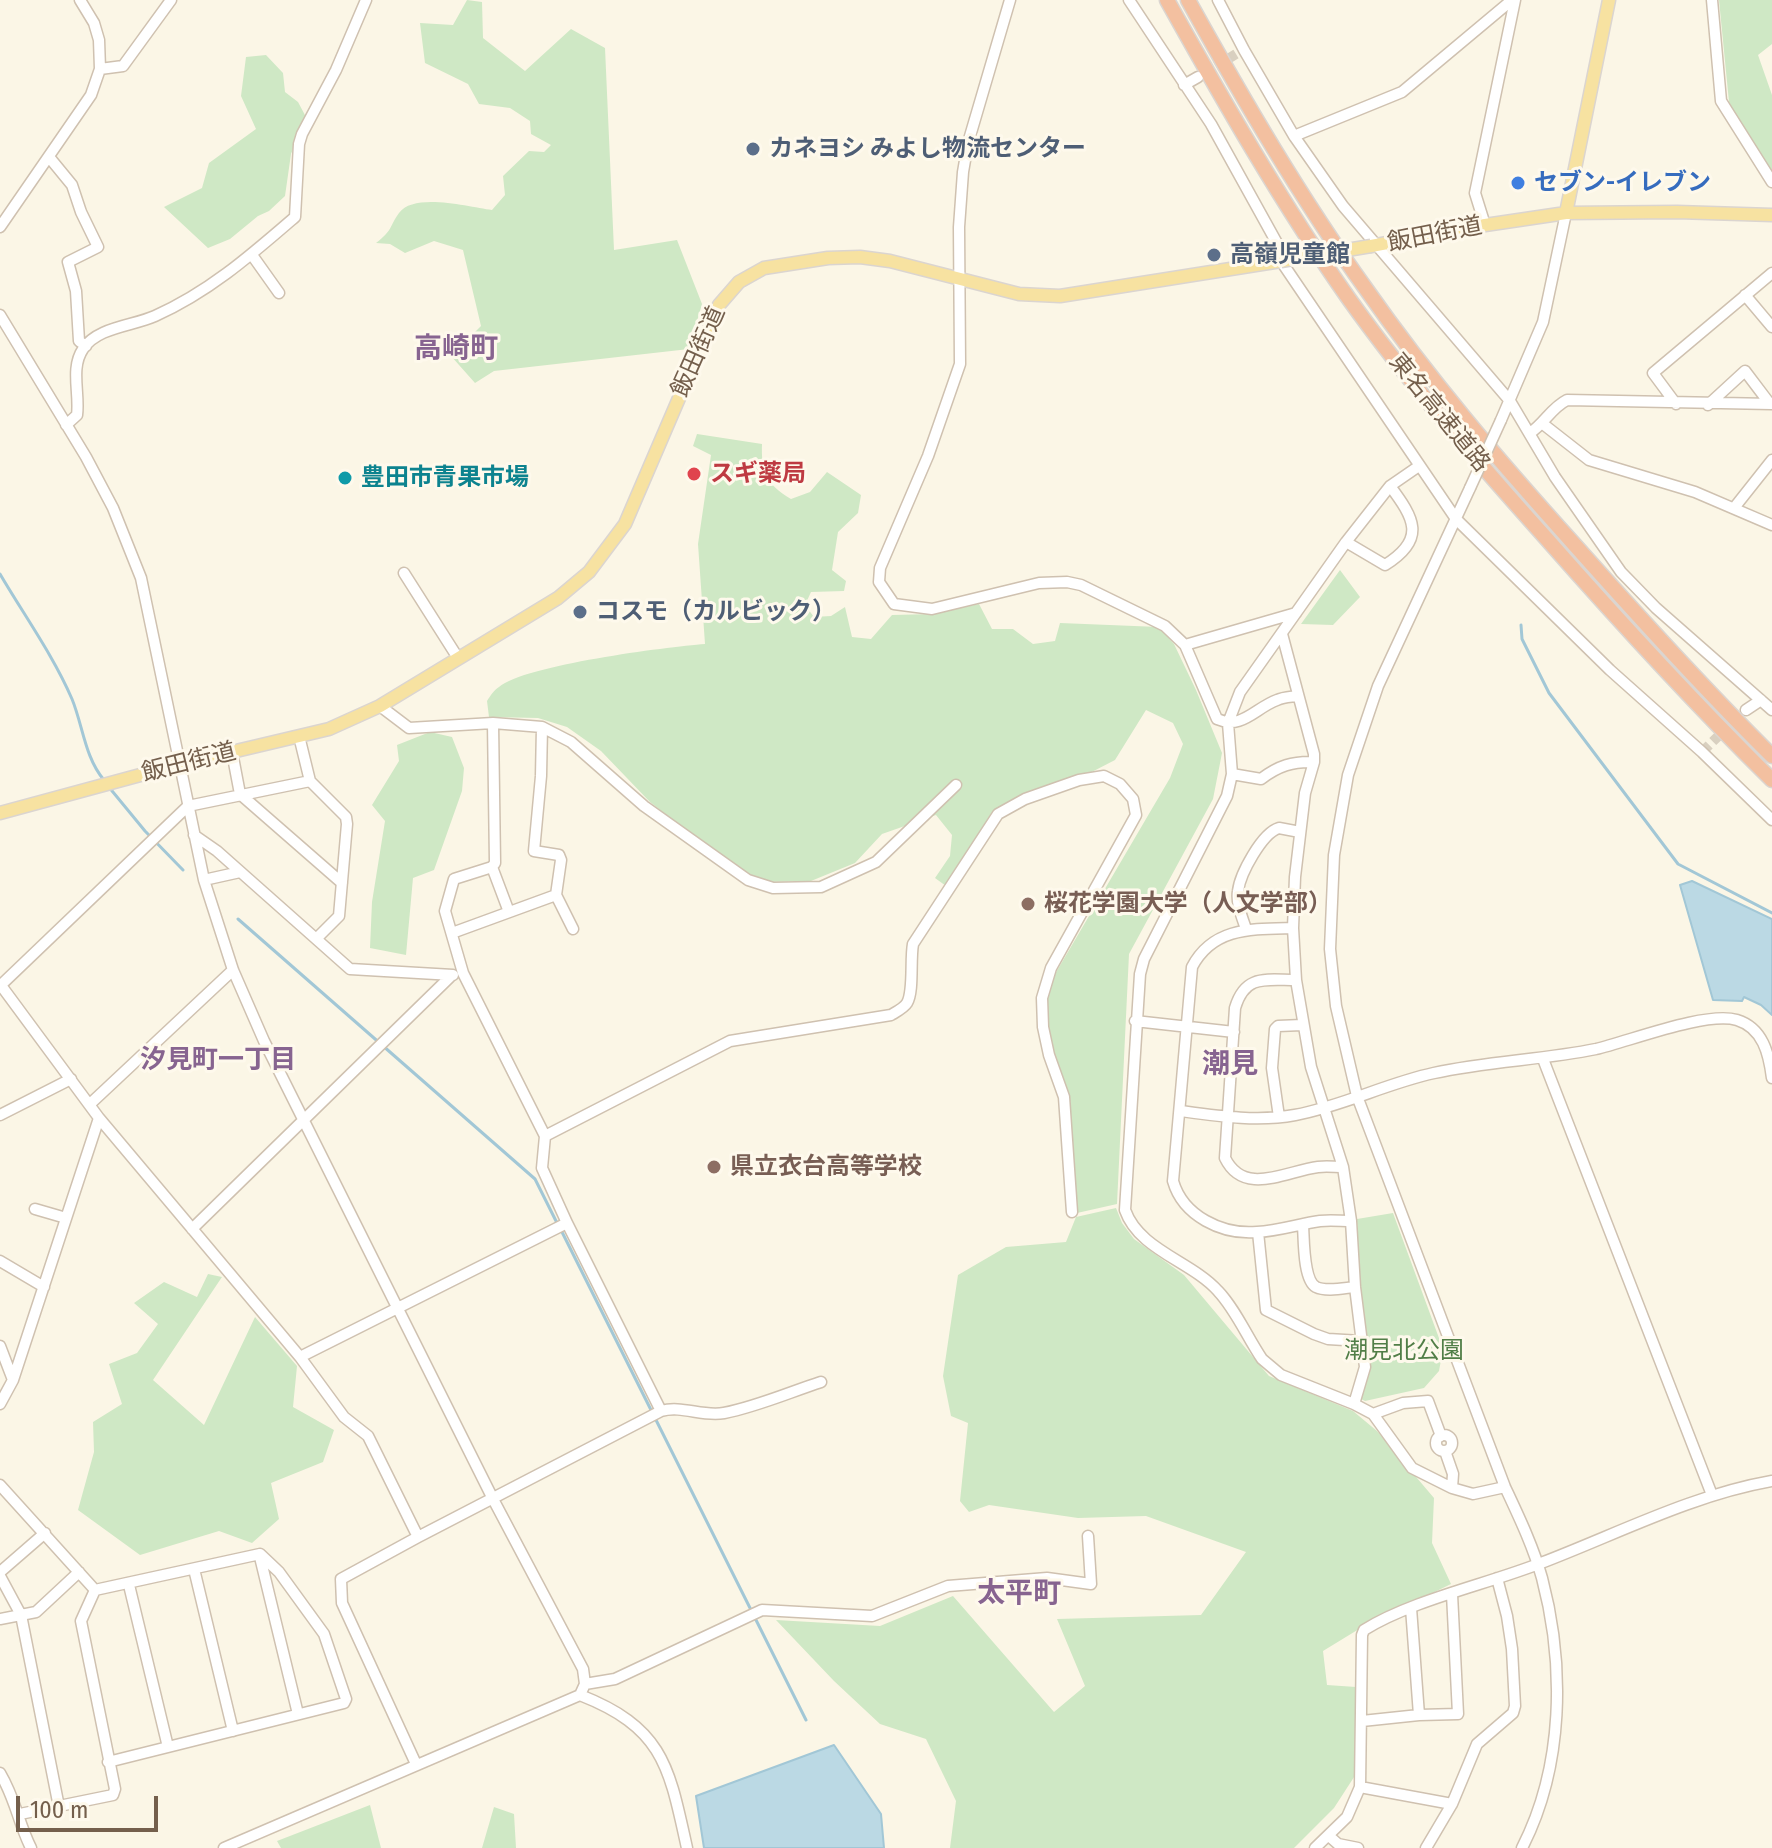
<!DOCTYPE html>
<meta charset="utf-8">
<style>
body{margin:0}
#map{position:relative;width:1772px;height:1848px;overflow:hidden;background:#fbf6e6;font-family:"Fira Sans Condensed",sans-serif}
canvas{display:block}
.scale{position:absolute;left:16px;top:1796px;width:142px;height:36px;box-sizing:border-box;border:4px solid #745f4c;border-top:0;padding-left:10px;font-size:24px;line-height:28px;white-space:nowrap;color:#745f4c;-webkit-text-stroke:6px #fef9ec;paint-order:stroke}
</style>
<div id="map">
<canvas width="1772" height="1848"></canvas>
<div class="scale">100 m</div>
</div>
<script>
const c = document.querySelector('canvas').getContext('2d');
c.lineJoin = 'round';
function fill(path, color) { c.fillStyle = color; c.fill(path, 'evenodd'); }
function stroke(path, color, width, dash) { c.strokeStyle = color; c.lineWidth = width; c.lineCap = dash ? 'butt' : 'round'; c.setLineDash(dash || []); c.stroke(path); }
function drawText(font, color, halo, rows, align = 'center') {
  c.font = font + ' "Fira Sans Condensed","Noto Sans JP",sans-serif'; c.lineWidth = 6; c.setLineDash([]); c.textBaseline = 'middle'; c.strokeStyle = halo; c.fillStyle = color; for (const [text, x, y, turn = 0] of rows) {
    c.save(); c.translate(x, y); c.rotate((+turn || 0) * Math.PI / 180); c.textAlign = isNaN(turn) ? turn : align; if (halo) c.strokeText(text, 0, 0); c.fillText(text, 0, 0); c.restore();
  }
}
fill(new Path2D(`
 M467 0 482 2 483 38 525 71 571 29 605 48 614 250 677 240 702 304 689 349 494 371 475 383 451 356 481 326 463 250 434 241 405 253 390 244 376 243C393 230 389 227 399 213 414 192 469 207 492 210L505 195 503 176 529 151 544 152 551 145 531 134 530 121 510 108 479 104 468 84 425 63 420 23 453 25Z
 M1719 0H1772V44L1758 55 1772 95V181L1761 170 1729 102Z
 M266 55 283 73 285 92 298 102 306 117 291 154 285 196 269 211 258 216 230 239 208 248 164 207 202 188 209 163 256 129 241 96 246 57Z
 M697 434 762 444C761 472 766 484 791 499L810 492 827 472 861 495 858 513 838 532 832 570 846 581 844 591 811 592 805 605 814 617 831 616 845 607 852 637 871 639 892 615 933 614 979 604 992 629H1013L1033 644 1055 641 1060 623 1159 627 1174 644 1196 690 1222 753 1213 799 1129 954 1117 1204 1077 1213 1070 1100 1052 1050 1047 1024 1045 999 1055 974 1170 778 1183 744 1173 723 1146 710 1115 760 1084 776 1022 795 992 812 946 886 935 878 950 856 952 835 936 815 882 834 855 863 811 881 764 882 725 861 650 802 601 751 567 727 538 718 489 717 487 701C490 696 494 690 499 687 525 665 666 647 705 644L698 544 711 455 693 446Z
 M1340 570 1360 597 1333 625 1301 624Z
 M430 732 452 737 464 768 462 791 434 870 413 878 406 955 370 948 372 902 385 821 372 805 399 761 397 745Z
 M1116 1208 1122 1223 1134 1239 1184 1275 1269 1376 1353 1411 1377 1431 1434 1498 1432 1543 1451 1584 1359 1629 1323 1651 1327 1685 1356 1687V1774L1334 1808 1294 1848H950L956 1801 926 1739 880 1724 834 1681 776 1620 880 1626 953 1596 1054 1712 1085 1686 1057 1619 1201 1615 1246 1552 1146 1516 1078 1518 989 1505 969 1512 960 1501 968 1423 951 1416 943 1376 958 1275 1006 1247 1066 1242 1076 1217Z
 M1393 1213 1443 1349 1439 1371 1424 1388 1365 1401 1361 1399 1368 1370 1359 1288 1357 1219Z
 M208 1274 222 1277 153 1380 204 1425 255 1317 297 1366 293 1407 334 1430 323 1462 271 1483 279 1519 252 1543 219 1531 140 1555 78 1510 94 1452 93 1422 122 1404 109 1364 137 1353 158 1324 134 1303 164 1282 197 1297Z
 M370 1805 381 1848H281L277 1841Z
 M494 1807 514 1814 516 1848H482Z`), '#cfe8c5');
const water = new Path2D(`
 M1692 881 1772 919V1015L1761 1005 1744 997 1742 1001 1713 1000 1680 885Z
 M834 1745 881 1814 884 1848H704L696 1796Z`);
fill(water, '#bbd9e4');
stroke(water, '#a2c7d6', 2);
stroke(new Path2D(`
 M0 574C24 615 53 655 72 699 83 726 85 758 104 780
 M1521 625 1522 639 1549 693 1678 864 1772 913
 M108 786 145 831 183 870
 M238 919 535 1179 557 1223
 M561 1230 806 1720`), '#a2c7d6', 3);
stroke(new Path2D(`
 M1203 74 1236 54
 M1702 752 1739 716`), '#d9d0c0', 10, [10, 5]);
const minor = new Path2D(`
 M1010 0 968 143 963 172 959 227 960 364 928 456 880 568 879 582 894 604 932 609 1039 583 1067 582 1081 585 1165 626 1185 645 1217 719C1242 730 1255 708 1277 700 1283 697 1290 697 1297 696
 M1129 0 1211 124 1278 245 1281 261 1456 519 1610 670 1702 752 1772 820
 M1218 0 1244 50 1294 136 1343 206 1510 401 1555 477 1621 572 1656 608 1772 710
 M1712 0 1721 101 1772 182
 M100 69 123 66 171 0
 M1184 85 1198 77
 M1294 136 1402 92 1512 0
 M49 157 72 185 81 212 98 247 68 262 76 291 79 341 86 346
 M1485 225 1475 193 1515 0
 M0 227 91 95 100 69 99 40 94 23 80 0
 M252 255 279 293
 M1745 295 1772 327
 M0 315 86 457 113 508 141 578 204 880 233 970 264 1041 493 1499 583 1669 585 1684 580 1695 224 1848
 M1676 404 1653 373 1772 273
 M1708 405 1745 371 1770 404
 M1501 420 1543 322 1566 213
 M1543 424 1589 460 1695 492 1772 525
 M66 425 77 415C80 394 70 368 83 349 97 327 133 326 155 316 209 292 251 255 295 217L299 144 302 134 336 70 366 0
 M1530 433C1545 423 1551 408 1567 400L1772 404
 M1419 466 1390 486 1346 542 1240 692 1228 723 1232 774 1227 796 1144 959 1140 974 1125 1210C1139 1250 1191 1261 1218 1291 1236 1310 1247 1337 1262 1359L1281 1375 1354 1404 1373 1414 1412 1468 1452 1488 1473 1494 1505 1487
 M1470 488 1378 686 1348 775 1334 855 1330 949 1336 1006 1357 1096 1505 1487C1519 1517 1533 1546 1542 1578 1565 1665 1564 1766 1522 1848
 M1734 508 1772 460
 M1346 542 1385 565C1427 539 1414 518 1390 486
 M404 573 458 658
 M1282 634 1314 754V762L1305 793 1295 877 1293 928 1296 980 1311 1067 1343 1167 1351 1221 1355 1287 1365 1367 1354 1404
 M1185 645 1296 613
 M380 706 409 728 493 723 542 727 571 742 644 806 748 880 773 888 821 887 876 862 956 785
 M1746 710 1761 700
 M493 723 495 863 492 867 454 879 445 911 463 973 545 1136 542 1168 567 1223 661 1411
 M542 727 541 776 534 851 559 855 561 860 556 895
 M299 736 310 781 346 817 347 824 339 916 317 938
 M232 752 240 794 342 883
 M1232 774 1261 779C1278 766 1293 761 1314 762
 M194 835 217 851 350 969 453 975
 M492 867 509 912
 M204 880 240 872
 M1293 928C1252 929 1213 927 1192 967L1173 1181C1183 1216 1222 1235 1257 1232 1278 1231 1299 1224 1320 1221 1330 1220 1341 1221 1351 1221
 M1246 929C1242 917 1236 903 1238 891 1240 874 1262 833 1279 828L1300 832
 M452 933 556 895 573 929
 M1296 980C1266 980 1245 974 1235 1008L1225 1158C1244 1197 1286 1171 1318 1167 1326 1166 1335 1167 1343 1167
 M0 984 99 1118 300 1357 344 1417 368 1436 418 1537
 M1 985 188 806 310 781
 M1135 1021 1234 1032
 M1543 1059 1712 1495
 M90 1104 233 970
 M1181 1111C1218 1116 1258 1122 1295 1115 1343 1106 1387 1083 1434 1073 1488 1061 1542 1060 1596 1049 1630 1041 1706 1011 1737 1020 1763 1028 1769 1054 1772 1078
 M0 1115 71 1079
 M1279 1117 1272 1068 1275 1029 1278 1026 1302 1025
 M545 1136 730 1041 891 1015C896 1012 904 1008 907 1003 914 991 910 960 913 944L998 814 1025 799 1079 780 1104 776 1120 784 1133 799 1136 815 1051 968 1042 998 1043 1027 1049 1055 1064 1097 1072 1212
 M35 1209 66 1218
 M1303 1225C1304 1239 1303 1280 1316 1287 1326 1292 1344 1288 1355 1287
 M192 1229 452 975
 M1258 1232 1266 1310 1314 1334 1328 1339 1361 1341
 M0 1261 44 1287
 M0 1346 13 1380
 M300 1357 567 1223
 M0 1404 13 1380 99 1118
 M1373 1414 1403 1403 1428 1401 1441 1436
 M1436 1443a8 8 0 1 1 16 0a8 8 0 1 1-16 0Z
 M1445 1451 1453 1474 1452 1488
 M0 1485 95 1590
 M260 1557 298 1714
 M194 1569 233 1731
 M0 1572 45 1533
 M0 1576 21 1615 59 1807
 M129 1585 168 1747
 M95 1590 260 1554 279 1572 324 1634 346 1699 344 1703 108 1762
 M1411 1608 1419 1715
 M0 1619 36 1612 79 1572
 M585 1684 615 1679 762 1610 872 1616 948 1586 1047 1578 1091 1584 1088 1536
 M580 1695C664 1728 669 1767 687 1848
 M1362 1721 1419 1715 1458 1714 1452 1594
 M416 1764 342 1603 341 1579 418 1537 661 1411C682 1405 702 1417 724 1413 756 1407 790 1392 821 1382
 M0 1773C16 1800 18 1822 31 1848
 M1360 1787 1452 1804
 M20 1814 113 1795 115 1789 81 1621 95 1590
 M1329 1836 1338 1844 1358 1848
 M1315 1848 1347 1817 1360 1787 1362 1635 1364 1630C1412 1600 1488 1584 1541 1563 1617 1534 1692 1495 1772 1481
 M1426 1848 1452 1804 1477 1744 1513 1713 1515 1706 1512 1649 1507 1616 1497 1578`);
const major = new Path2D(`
 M1566 213 1609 0
 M1371 246 1485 225 1566 213 1677 212 1772 215
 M0 813 181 764 329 729 380 706 558 598 589 572 625 524 719 305 739 282 764 268 828 258 860 257 890 261 1019 294 1060 296 1281 261`);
const highway = new Path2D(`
 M1167 0C1224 102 1282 204 1349 299 1409 383 1477 461 1545 537 1618 620 1693 702 1772 780
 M1188 0C1243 99 1300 197 1366 289 1429 379 1500 462 1573 543 1638 616 1703 688 1772 756`);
stroke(minor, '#cfc1b0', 13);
stroke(major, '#dbd5d0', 15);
stroke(highway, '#dbd5d0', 17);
stroke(minor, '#fff', 10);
stroke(major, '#f7e2a1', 12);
stroke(highway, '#f3c0a0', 14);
const minorBridge = new Path2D(`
 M1470 488 1501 420`);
const majorBridge = new Path2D(`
 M1281 261 1371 246`);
stroke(minorBridge, '#cfc1b0', 13, []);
stroke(majorBridge, '#dbd5d0', 15, []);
stroke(minorBridge, '#fff', 10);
stroke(majorBridge, '#f7e2a1', 12);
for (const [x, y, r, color] of [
 [753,149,8,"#5c6f8a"],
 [1518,183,8,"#3f7fe0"],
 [1214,255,8,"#5c6f8a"],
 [694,474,8,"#e0444e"],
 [345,478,8,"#0f9aa8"],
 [580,612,8,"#5c6f8a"],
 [1028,904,8,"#8d6e63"],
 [714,1167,8,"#8d6e63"]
]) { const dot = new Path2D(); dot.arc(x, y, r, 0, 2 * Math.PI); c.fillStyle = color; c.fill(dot); stroke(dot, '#fef9ec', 3); }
drawText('bold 24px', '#4e5e75', '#fef9ec', [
 ["カネヨシ みよし物流センター",769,149],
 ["高嶺児童館",1230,255],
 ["コスモ（カルビック）",596,612]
], 'left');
drawText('bold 24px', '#366cbe', '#fef9ec', [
 ["セブン-イレブン",1534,183]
], 'left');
drawText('24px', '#745f4c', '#fef9ec', [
 ["飯田街道",1435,235,-11],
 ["飯田街道",699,352,-66],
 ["東名高速道路",1439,413,51],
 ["飯田街道",189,763,-14]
]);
drawText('bold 24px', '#be3a42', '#fef9ec', [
 ["スギ薬局",710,474]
], 'left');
drawText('bold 24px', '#0d838f', '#fef9ec', [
 ["豊田市青果市場",361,478]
], 'left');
drawText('bold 24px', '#785e54', '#fef9ec', [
 ["桜花学園大学（人文学部）",1044,904],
 ["県立衣台高等学校",730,1167]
], 'left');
drawText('24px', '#517e47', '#fef9ec', [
 ["潮見北公園",1404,1351]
]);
drawText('bold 26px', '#876490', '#fef9ec', [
 ["汐見町一丁目",218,1061]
]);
drawText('bold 28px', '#876490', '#fef9ec', [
 ["高崎町",456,349],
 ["潮見",1230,1065],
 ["太平町",1019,1594]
]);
</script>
